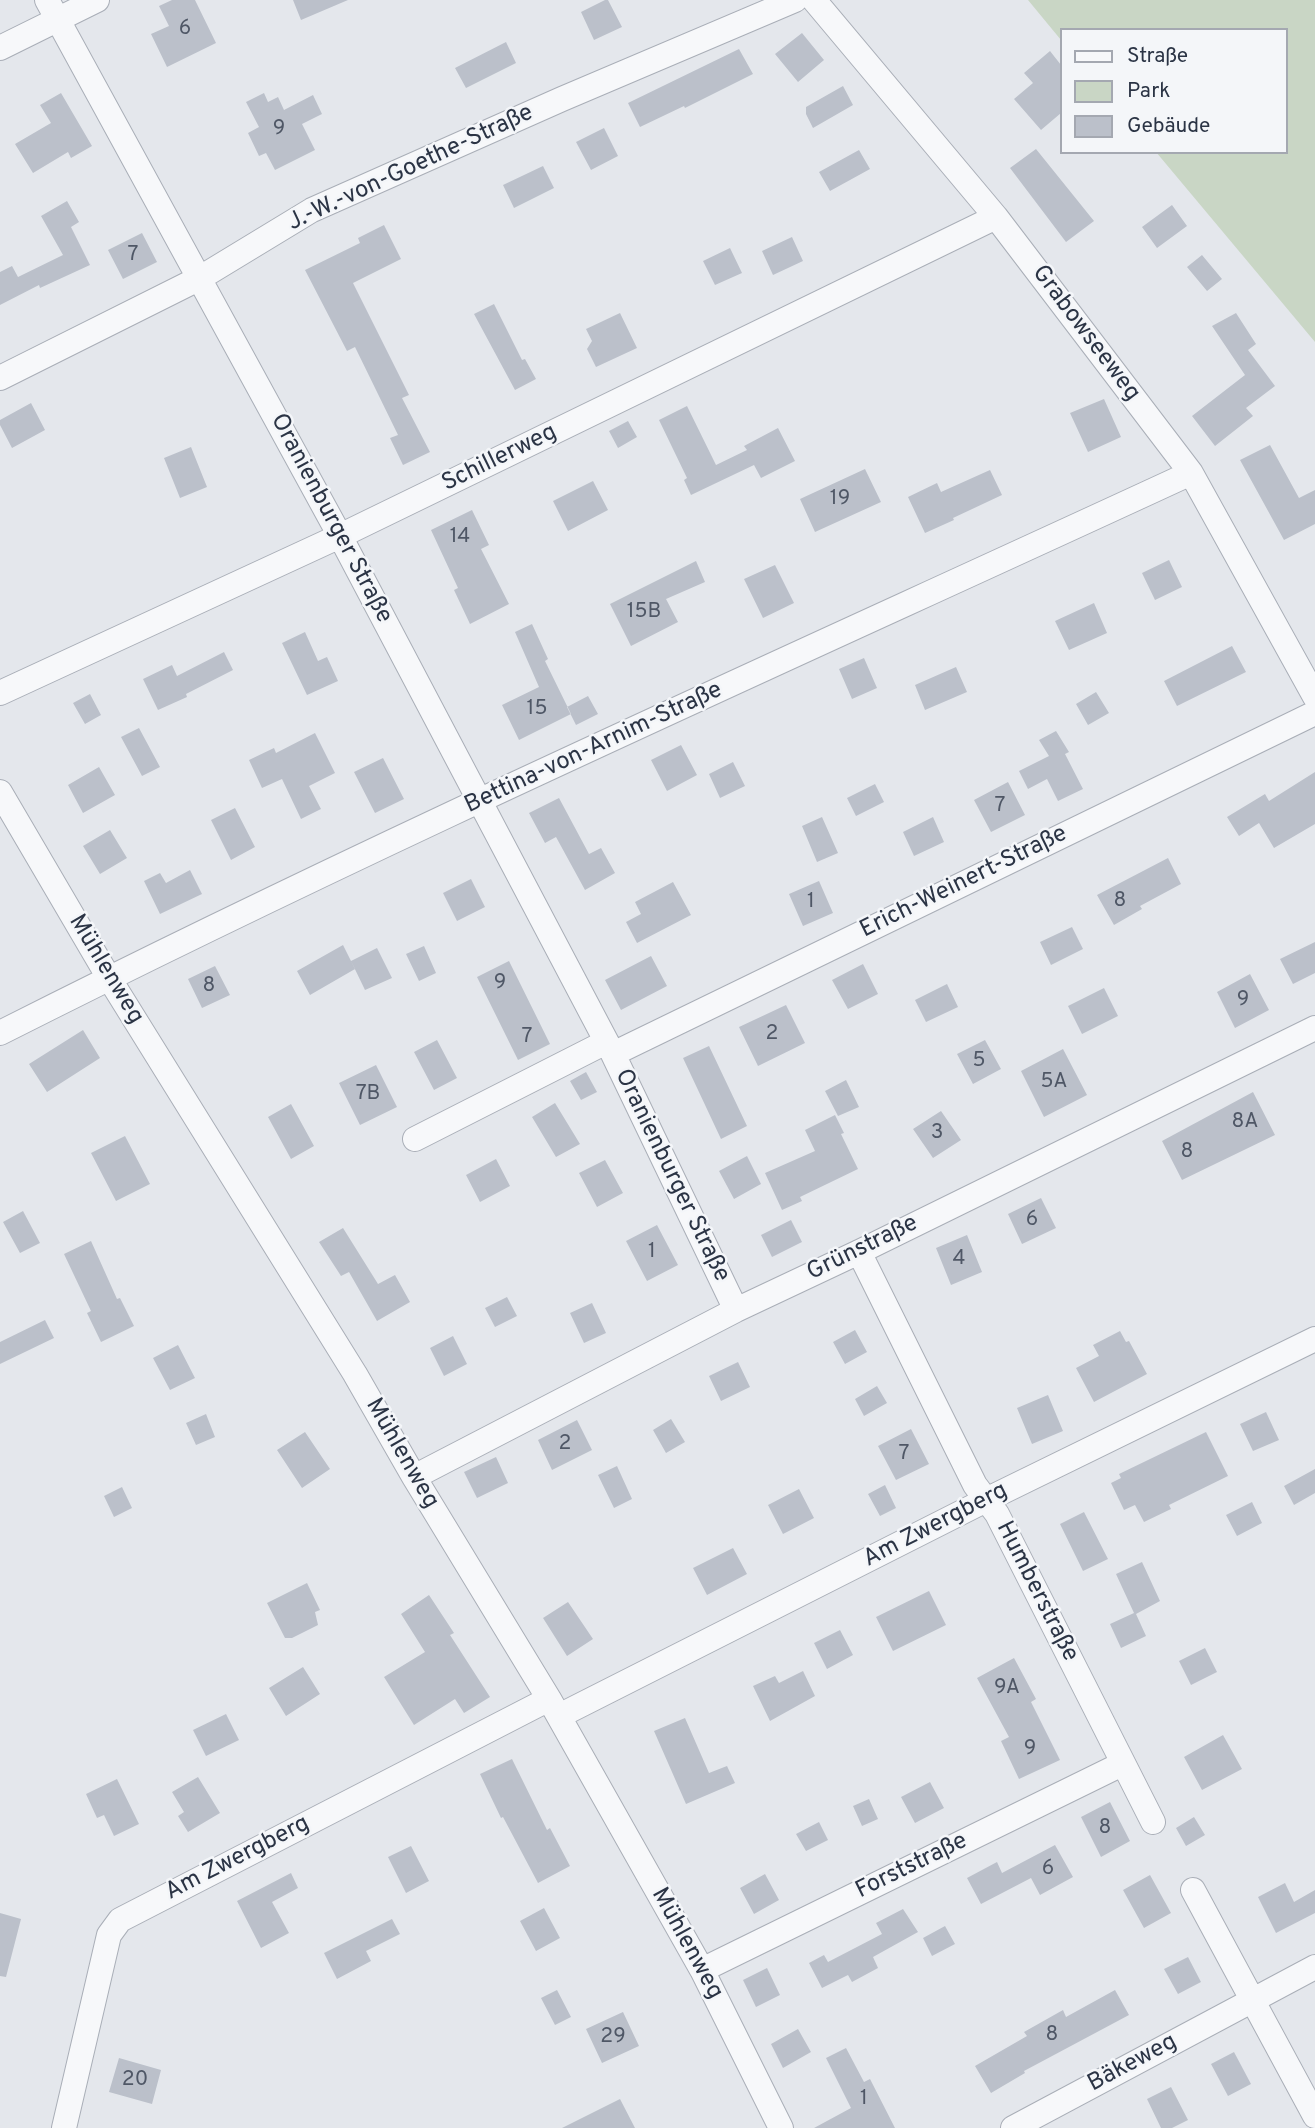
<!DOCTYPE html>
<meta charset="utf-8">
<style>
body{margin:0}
#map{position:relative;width:1315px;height:2128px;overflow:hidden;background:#e4e7ec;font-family:Overpass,sans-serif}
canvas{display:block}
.legend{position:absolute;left:1060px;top:28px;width:228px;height:126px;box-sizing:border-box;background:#f4f6f9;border:2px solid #a4a8b1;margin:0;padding:9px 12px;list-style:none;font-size:21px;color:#2b3445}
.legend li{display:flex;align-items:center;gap:14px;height:35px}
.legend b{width:35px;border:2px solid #a4a8b1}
</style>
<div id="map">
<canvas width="1315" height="2128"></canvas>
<ul class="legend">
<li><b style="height:9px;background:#f7f8fa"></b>Straße</li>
<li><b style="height:19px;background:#c9d6c5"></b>Park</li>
<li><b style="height:19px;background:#bbc0ca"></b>Gebäude</li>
</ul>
</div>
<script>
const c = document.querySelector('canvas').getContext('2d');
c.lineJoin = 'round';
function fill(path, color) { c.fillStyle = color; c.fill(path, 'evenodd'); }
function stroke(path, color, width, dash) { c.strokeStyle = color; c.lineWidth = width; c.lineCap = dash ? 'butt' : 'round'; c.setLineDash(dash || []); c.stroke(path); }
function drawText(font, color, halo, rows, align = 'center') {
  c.font = font + ' Overpass,sans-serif'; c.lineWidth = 5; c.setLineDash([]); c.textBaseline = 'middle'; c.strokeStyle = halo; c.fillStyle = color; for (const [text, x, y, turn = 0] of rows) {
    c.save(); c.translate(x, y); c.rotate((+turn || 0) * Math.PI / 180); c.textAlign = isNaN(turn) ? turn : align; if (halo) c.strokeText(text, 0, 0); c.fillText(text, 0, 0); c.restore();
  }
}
fill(new Path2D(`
 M1028 0H1315V342L1156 152H1285V30H1061V40Z`), '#c9d6c5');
fill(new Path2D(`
 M172 0H195L216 43 167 67 151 34 169 26 159 6Z
 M293 0H348L301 20Z
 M605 0H608L622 27 594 40 581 12Z
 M802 33 824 60 798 82 775 54Z
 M506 42 516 63 466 88 455 68Z
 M739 49 753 74 685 108 684 106 640 127 628 103Z
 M1050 51 1061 65V113L1041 130 1014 99 1033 83 1024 73Z
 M843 86 853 105 813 128 806 114V107Z
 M61 93 92 146 71 158 68 152 33 173 15 144 51 123 40 105Z
 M264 93 268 102 278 97 284 110 313 95 322 114 302 124 315 150 275 170 266 153 259 156 248 133 259 127 246 102Z
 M604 128 618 156 591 170 576 142Z
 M1036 149 1094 221 1066 242 1010 168Z
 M859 150 870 169 830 191 819 172Z
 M543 166 554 188 514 208 503 185Z
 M67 201 79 222 71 227 90 265 40 288 39 285 0 305V272L12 266 18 277 63 255 41 216Z
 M1172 205 1187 226 1157 248 1142 227Z
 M384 225 401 259 353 283 409 395 402 398 430 452 403 465 390 438 398 435 355 347 347 351 305 270 360 243 358 238Z
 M142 233 157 262 123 279 108 250Z
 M792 237 803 261 773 275 762 251Z
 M730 248 742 273 715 285 703 261Z
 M1202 255 1222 279 1207 291 1187 267Z
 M494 304 522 360 525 359 536 379 515 390 474 314Z
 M620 313 637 348 596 367 587 349 592 341 586 329Z
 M1236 313 1256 344 1248 350 1275 386 1246 408 1253 416 1215 446 1192 416 1245 375 1212 326Z
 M1104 399 1121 437 1088 452 1070 413Z
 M31 403 45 430 12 448 0 425V420Z
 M687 406 716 465 747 450 744 446 778 428 795 461 761 478 754 465 691 495 684 480 687 478 659 420Z
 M628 421 637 437 618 448 609 431Z
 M1270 445 1299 498 1315 490V524L1284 540 1240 460Z
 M191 447 207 487 180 498 164 458Z
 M865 469 881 502 815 532 800 499Z
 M990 470 1002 495 953 518 954 520 925 533 908 497 937 483 941 492Z
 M593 481 608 510 568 531 553 501Z
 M472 510 489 545 481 549 509 604 470 624 454 590 458 588 431 530Z
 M1169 560 1182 587 1155 600 1142 573Z
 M696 561 705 582 666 599 678 622 631 646 610 604Z
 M775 565 794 603 763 618 744 579Z
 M1094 603 1107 633 1069 650 1055 621Z
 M532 624 548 659 545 661 571 714 519 740 502 705 539 687 515 632Z
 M305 632 318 661 327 657 338 681 307 695 282 643Z
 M1232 646 1246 672 1177 706 1164 681Z
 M224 652 233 670 186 694 187 697 158 710 143 679 172 665 177 676Z
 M864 658 877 688 852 699 839 669Z
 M956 667 967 692 925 710 915 685Z
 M1096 692 1109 713 1088 725 1076 704Z
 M90 694 101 715 85 724 73 703Z
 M588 696 598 714 576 725 567 707Z
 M139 728 160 767 142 776 121 737Z
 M1056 731 1069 752 1065 754 1083 789 1058 801 1047 779 1028 789 1019 771 1049 756 1039 740Z
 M315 733 335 773 309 786 321 809 301 819 282 779 262 788 249 760 274 748 276 753Z
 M681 745 697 775 667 791 651 760Z
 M383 758 404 799 375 813 354 772Z
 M733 762 745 786 720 798 709 774Z
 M99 767 115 795 83 813 68 785Z
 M1315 772V824L1274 848 1259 823 1239 836 1227 817 1265 794 1269 801Z
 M1008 782 1025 815 991 832 974 800Z
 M875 784 884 802 856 816 847 798Z
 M559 798 589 854 601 848 615 873 585 890 556 837 545 843 529 813Z
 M235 808 255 847 231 860 211 820Z
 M822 817 838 853 817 862 802 826Z
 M933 817 944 842 914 856 903 832Z
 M110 830 127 858 100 874 83 846Z
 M1168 858 1181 884 1140 906 1142 909 1114 925 1097 895Z
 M190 870 202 894 160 914 144 881 160 873 166 883Z
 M471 879 485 907 457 921 443 893Z
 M819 881 833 913 803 926 789 894Z
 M673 882 691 915 637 943 626 922 641 914 635 902Z
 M1072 927 1083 949 1051 965 1040 942Z
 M1315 942V973L1293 984 1280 959Z
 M343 945 355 969 310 995 297 971Z
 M424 946 436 973 419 981 406 954Z
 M377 948 392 978 365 990 351 961Z
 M651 956 667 986 621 1010 605 980Z
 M509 961 550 1044 518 1060 477 977Z
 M863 964 878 994 848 1009 832 980Z
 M215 966 230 995 202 1008 188 979Z
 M1250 974 1269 1010 1235 1028 1217 992Z
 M947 984 958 1007 926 1022 915 1000Z
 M1104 988 1118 1016 1082 1034 1068 1006Z
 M786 1005 805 1043 758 1066 739 1027Z
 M83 1030 100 1058 47 1092 29 1064Z
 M437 1040 457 1078 434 1090 414 1052Z
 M985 1040 1001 1069 973 1084 957 1054Z
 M709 1046 747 1126 721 1139 683 1058Z
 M1063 1049 1087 1095 1044 1117 1021 1071Z
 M376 1065 397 1107 360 1125 339 1083Z
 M586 1072 597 1092 581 1100 570 1081Z
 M846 1080 859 1107 838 1116 825 1091Z
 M1253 1092 1275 1135 1182 1180 1162 1141Z
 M555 1103 580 1144 556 1157 532 1117Z
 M291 1104 314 1146 291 1159 268 1117Z
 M941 1111 961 1140 933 1158 913 1129Z
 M835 1115 844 1133 841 1134 858 1169 800 1197 802 1201 782 1210 765 1173 815 1151 805 1130Z
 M125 1136 150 1184 116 1201 91 1153Z
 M747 1156 761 1184 734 1199 719 1171Z
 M496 1159 510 1186 480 1202 466 1175Z
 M605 1160 623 1193 597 1207 579 1173Z
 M1041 1198 1056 1228 1022 1244 1008 1214Z
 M23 1211 40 1243 20 1253 3 1222Z
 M791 1220 802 1242 772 1257 761 1235Z
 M657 1225 678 1265 647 1281 626 1241Z
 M343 1228 378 1284 395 1275 410 1302 377 1321 349 1272 341 1276 319 1242Z
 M967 1235 982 1272 951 1285 936 1248Z
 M91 1241 117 1299 120 1298 134 1326 101 1342 87 1313 91 1311 64 1254Z
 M507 1297 517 1316 495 1327 485 1308Z
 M592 1303 606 1333 584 1343 570 1313Z
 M45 1320 54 1338 0 1364V1342Z
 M855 1330 867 1352 845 1364 833 1342Z
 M1120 1331 1126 1342 1129 1341 1147 1374 1094 1402 1076 1368 1099 1356 1093 1345Z
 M453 1336 467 1364 444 1376 430 1348Z
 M178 1345 195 1378 170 1390 153 1358Z
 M738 1362 750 1387 721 1401 709 1376Z
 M877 1386 887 1403 864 1416 855 1399Z
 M1048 1395 1063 1431 1032 1444 1017 1408Z
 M1266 1412 1279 1440 1253 1451 1240 1424Z
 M206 1414 215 1437 196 1445 186 1423Z
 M671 1419 685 1442 666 1453 653 1430Z
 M577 1420 592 1450 552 1470 538 1440Z
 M911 1429 929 1464 896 1480 878 1446Z
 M305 1432 330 1469 302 1488 277 1450Z
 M1206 1432 1228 1476 1169 1505 1171 1509 1144 1522 1135 1505 1124 1510 1111 1483 1121 1478 1119 1474Z
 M496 1457 508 1483 477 1498 464 1472Z
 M617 1466 632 1499 614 1508 598 1475Z
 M1315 1469V1493L1294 1505 1284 1486Z
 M885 1485 896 1508 880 1516 868 1494Z
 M122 1487 132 1508 114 1517 104 1496Z
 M799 1489 814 1518 783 1534 768 1505Z
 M1252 1502 1262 1523 1237 1536 1226 1515Z
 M1084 1512 1108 1559 1083 1571 1060 1524Z
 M733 1548 747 1574 707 1595 693 1568Z
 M1142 1562 1160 1601 1136 1614 1146 1636 1121 1648 1110 1624 1134 1613 1116 1574Z
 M307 1583 320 1610 315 1612 318 1625 292 1638H285L267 1603Z
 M929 1591 946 1625 893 1651 876 1617Z
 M429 1595 454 1633 450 1635 490 1697 464 1713 455 1699 414 1725 384 1677 425 1652 401 1614Z
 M568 1602 593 1639 567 1656 543 1618Z
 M840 1630 853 1655 827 1669 814 1643Z
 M1205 1648 1217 1672 1191 1685 1179 1661Z
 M1014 1658 1036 1699 1031 1702 1060 1760 1019 1779 1001 1741 1009 1737 977 1678Z
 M303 1667 320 1694 286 1716 269 1688Z
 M803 1671 815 1696 770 1721 753 1686 775 1676 779 1683Z
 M226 1714 239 1740 206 1756 193 1730Z
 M685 1718 709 1773 727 1766 735 1783 686 1804 654 1731Z
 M1223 1735 1242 1769 1202 1790 1184 1757Z
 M512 1759 547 1830 550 1828 570 1866 538 1883 503 1817 501 1818 480 1774Z
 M198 1777 220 1813 188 1832 178 1816 184 1812 172 1792Z
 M117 1779 139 1824 114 1836 104 1815 97 1818 86 1794Z
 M930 1782 944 1808 915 1823 901 1797Z
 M869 1799 878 1819 862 1826 853 1806Z
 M1110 1802 1130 1841 1101 1857 1081 1817Z
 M1194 1817 1205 1835 1186 1846 1176 1828Z
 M819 1822 828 1840 806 1851 796 1834Z
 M1055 1845 1073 1877 1040 1895 1031 1878 981 1904 967 1878 997 1862 1002 1873Z
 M411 1846 429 1881 406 1893 388 1857Z
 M291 1873 298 1888 272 1902 289 1933 261 1948 237 1901Z
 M765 1874 779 1900 754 1914 740 1888Z
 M1150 1875 1171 1913 1144 1928 1123 1890Z
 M1285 1883 1294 1902 1315 1890V1913L1276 1933 1258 1897Z
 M544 1908 560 1938 536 1951 520 1921Z
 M903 1909 918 1932 873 1957 878 1968 852 1982 848 1975 822 1988 809 1963 824 1955 828 1962 882 1934 876 1923Z
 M0 1913 21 1919 6 1977 0 1976Z
 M392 1919 400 1934 366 1951 371 1961 337 1979 324 1953Z
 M945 1926 955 1944 932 1956 923 1938Z
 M1188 1957 1201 1982 1178 1994 1164 1969Z
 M767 1968 780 1995 756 2007 743 1980Z
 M557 1990 571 2017 555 2025 541 1998Z
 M1115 1990 1129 2015 1024 2071 1025 2073 991 2093 975 2066 1027 2036 1024 2032 1063 2010 1066 2017Z
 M623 2012 639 2046 602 2063 586 2029Z
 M798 2029 811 2052 783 2068 771 2044Z
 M846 2048 864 2082 870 2079 895 2128H814L851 2108 826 2058Z
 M1234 2052 1251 2084 1228 2096 1211 2064Z
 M119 2058 161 2070 152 2104 109 2092Z
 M1171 2087 1188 2120 1172 2128H1161L1147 2099Z
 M620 2099 635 2128H562Z`), '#bbc0ca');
const minor = new Path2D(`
 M47 0 340 536 613 1054 736 1310
 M814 0 996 217 1191 473 1315 697
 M0 48 97 0
 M0 378 200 278 312 210 562 99 795 0
 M0 693 340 536 996 217
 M0 792 109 978 355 1374 414 1477 549 1699 702 1970 781 2128
 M0 1033C391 835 793 657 1191 473
 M613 1054 1315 713
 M415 1139 606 1042
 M859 1252 975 1485 997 1514 1153 1822
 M414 1477 736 1310 859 1252 1315 1028
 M559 1716 986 1500 1315 1339
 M1193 1890 1315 2116
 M702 1970 1122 1764
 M64 2128 109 1935 120 1920 549 1699
 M1013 2128 1315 1967`);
stroke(minor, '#a9aeb7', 26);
stroke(minor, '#f7f8fa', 24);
drawText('21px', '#4f5766', null, [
 ["6",185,30],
 ["9",279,130],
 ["7",133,256],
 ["19",840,500],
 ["14",460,538],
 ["15B",644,613],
 ["15",537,710],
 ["7",1000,807],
 ["8",1120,902],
 ["1",811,903],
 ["9",500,984],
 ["8",209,987],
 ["9",1243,1001],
 ["2",772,1035],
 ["7",527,1038],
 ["5",979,1062],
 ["5A",1054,1083],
 ["7B",368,1095],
 ["8A",1245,1123],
 ["3",937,1134],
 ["8",1187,1153],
 ["6",1032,1221],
 ["1",652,1253],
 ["4",959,1260],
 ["2",565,1445],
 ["7",904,1455],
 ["9A",1007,1689],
 ["9",1030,1750],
 ["8",1105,1829],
 ["6",1048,1870],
 ["8",1052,2036],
 ["29",613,2038],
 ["20",135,2081],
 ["1",864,2100]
]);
drawText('24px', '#2b3445', '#f4f6f9', [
 ["J.-W.-von-Goethe-Straße",411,169,-25],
 ["Grabowseeweg",1085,334,53],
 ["Schillerweg",500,459,-26],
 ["Oranienburger Straße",330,519,62],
 ["Bettina-von-Arnim-Straße",594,749,-25],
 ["Erich-Weinert-Straße",964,883,-26],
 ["Mühlenweg",105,970,59],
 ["Oranienburger Straße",671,1176,64],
 ["Grünstraße",863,1249,-26],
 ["Mühlenweg",401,1454,60],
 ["Am Zwergberg",936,1526,-27],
 ["Humberstraße",1036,1592,63],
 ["Am Zwergberg",238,1859,-27],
 ["Forststraße",912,1867,-26],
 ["Mühlenweg",686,1944,61],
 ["Bäkeweg",1133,2064,-28]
]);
</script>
